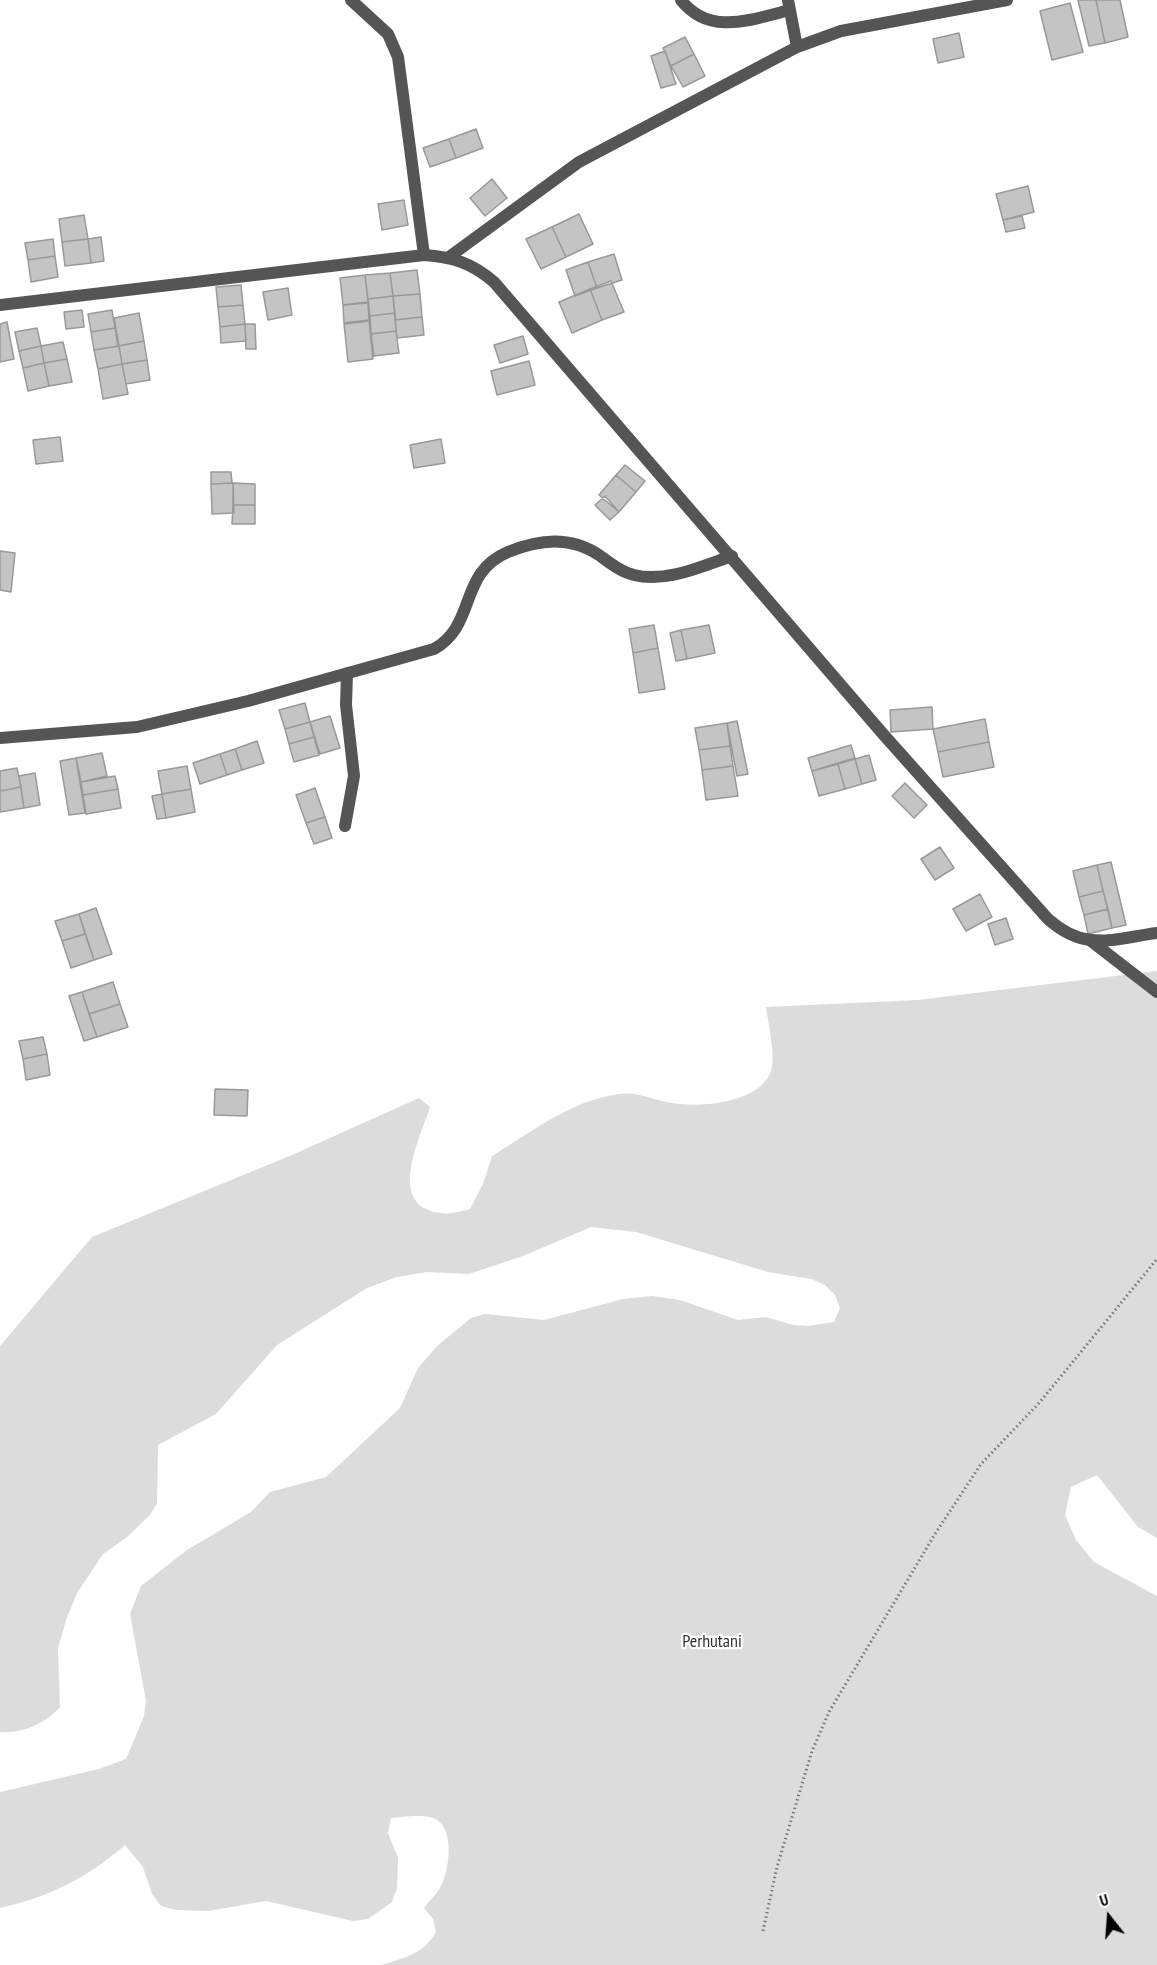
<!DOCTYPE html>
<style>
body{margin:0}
#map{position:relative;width:1157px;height:1965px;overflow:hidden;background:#fff;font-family:"PT Sans Narrow",sans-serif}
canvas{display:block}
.north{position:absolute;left:1079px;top:1887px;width:60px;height:60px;-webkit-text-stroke:4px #fff;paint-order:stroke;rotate:343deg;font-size:16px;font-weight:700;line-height:24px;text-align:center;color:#000}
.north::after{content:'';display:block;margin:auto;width:21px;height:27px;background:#000;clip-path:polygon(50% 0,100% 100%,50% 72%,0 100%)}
</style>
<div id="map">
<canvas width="1157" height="1965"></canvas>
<div class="north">U</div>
</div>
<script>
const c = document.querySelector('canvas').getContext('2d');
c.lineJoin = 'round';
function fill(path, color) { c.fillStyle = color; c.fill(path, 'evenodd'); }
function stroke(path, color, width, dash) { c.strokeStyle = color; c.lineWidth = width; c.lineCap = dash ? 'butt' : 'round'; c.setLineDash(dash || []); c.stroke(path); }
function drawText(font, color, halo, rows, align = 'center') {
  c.font = font + ' "PT Sans Narrow",sans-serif'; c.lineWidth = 4.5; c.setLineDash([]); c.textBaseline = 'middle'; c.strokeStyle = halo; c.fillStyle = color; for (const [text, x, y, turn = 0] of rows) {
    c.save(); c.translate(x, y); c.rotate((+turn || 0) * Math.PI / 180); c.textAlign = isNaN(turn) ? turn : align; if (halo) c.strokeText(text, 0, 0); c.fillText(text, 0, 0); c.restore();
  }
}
fill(new Path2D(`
 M1157 971V1538L1138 1527 1097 1475 1071 1487 1065 1515 1076 1540 1094 1562 1157 1596V1965H381C404 1958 424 1954 436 1932L433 1919 424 1908C429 1901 437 1894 441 1886 449 1870 455 1832 437 1820 426 1813 404 1817 391 1818L388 1833 398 1858 397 1888 392 1902 368 1919 353 1921 266 1901 208 1911 176 1910 161 1906 152 1894 143 1867 125 1845C87 1878 49 1897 0 1908V1792L99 1769 126 1759 144 1716 146 1701 130 1614 141 1586 187 1550 251 1512 270 1492 326 1477 400 1408 418 1368 437 1346 471 1318 485 1314 544 1320 623 1299 652 1296 680 1300 738 1320 766 1317 793 1325 808 1326 834 1322 840 1308 835 1295 825 1285 811 1279 768 1272 636 1232 591 1227 523 1256 469 1274 427 1272 397 1277 367 1288 277 1345 216 1414 158 1445 157 1504 149 1516 127 1537 103 1554 77 1593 66 1620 58 1649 60 1707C46 1723 22 1734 0 1732V1346L92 1237 292 1155 419 1098 430 1107C422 1133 393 1190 424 1208 440 1216 453 1214 470 1209L483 1184 492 1156C531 1132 572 1100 619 1094 638 1091 654 1101 673 1103 700 1108 760 1103 771 1071 776 1057 768 1022 766 1007L917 1000Z`), '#dcdcdc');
const building = new Path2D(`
 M1078 0H1096L1105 43 1089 46Z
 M1096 0H1120L1128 37 1105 43Z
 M1070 3 1083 52 1052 60 1040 11Z
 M959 33 964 57 938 63 933 39Z
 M685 37 694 54 671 66 663 48Z
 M665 51 676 84 661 88 651 56Z
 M694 54 705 76 683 87 671 66Z
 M476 129 483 148 456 158 449 139Z
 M449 139 456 158 430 167 423 148Z
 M492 179 507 198 485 216 470 198Z
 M1028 186 1034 212 1003 220 996 194Z
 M404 200 408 225 382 230 378 204Z
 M579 214 593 244 566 257 552 227Z
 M84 215 88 239 62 242 59 219Z
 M1022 216 1025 228 1006 232 1003 220Z
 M552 227 566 257 541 269 526 239Z
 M101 237 104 261 91 263 88 239Z
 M53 239 55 256 28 260 25 243Z
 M88 239 91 263 65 266 62 242Z
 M614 254 622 280 597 288 588 262Z
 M55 256 58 277 31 282 28 260Z
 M588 262 597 288 575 296 566 270Z
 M417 270 420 294 393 296 390 273Z
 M390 273 393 296 368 299 365 275Z
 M365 275 368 302 343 305 340 278Z
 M611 281 624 312 602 320 590 289Z
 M241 285 243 305 218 307 216 287Z
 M288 288 292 315 268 320 263 292Z
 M590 289 602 320 572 333 559 302Z
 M420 294 422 317 395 320 393 296Z
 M393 296 395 313 370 316 368 299Z
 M368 303 369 320 344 323 343 305Z
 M243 305 245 324 220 327 218 307Z
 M82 310 84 327 66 329 64 312Z
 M112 310 115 328 91 332 88 314Z
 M139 313 144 341 119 346 114 318Z
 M395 313 396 331 371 334 370 316Z
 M422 317 424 335 397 338 395 320Z
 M369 321 373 359 348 362 344 324Z
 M7 322 14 359 0 362V324Z
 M245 324H255L256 349H246Z
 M245 324 246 341 221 343 220 327Z
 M37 328 41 346 19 351 15 332Z
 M115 328 118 346 94 350 91 332Z
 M396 331 399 353 374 356 371 334Z
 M523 336 528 354 500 363 494 345Z
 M144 341 147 360 122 364 119 346Z
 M63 342 67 359 44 363 41 346Z
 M41 346 44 363 23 368 19 351Z
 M119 346 122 364 98 369 94 350Z
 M67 359 72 382 49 386 44 363Z
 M147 360 150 380 126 384 122 364Z
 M529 361 535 385 497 395 491 371Z
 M44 363 49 386 28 391 23 368Z
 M122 364 128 394 103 399 98 369Z
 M60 437 63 461 36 464 33 440Z
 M441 439 445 463 414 468 410 445Z
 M625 465 645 481 636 492 616 475Z
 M211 472H231L232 483 211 484Z
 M616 475 636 492 619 512 599 495Z
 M233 483 234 513 212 514 211 484Z
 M233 483 255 484V505H233Z
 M605 496 619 512 610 520 595 505Z
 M233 505H255V524H232Z
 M0 551 15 553 11 592 0 590Z
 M654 625 658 648 633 653 629 629Z
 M709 625 715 653 687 659 681 630Z
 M681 630 687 659 676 661 670 633Z
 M658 648 665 689 639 693 633 653Z
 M305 703 310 722 285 729 279 710Z
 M932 707 933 729 891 732 890 710Z
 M330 716 340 748 320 754 310 722Z
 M985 719 989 742 938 752 933 729Z
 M737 721 748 774 737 776 727 723Z
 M310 722 314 737 289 744 285 729Z
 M727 723 730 746 699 750 695 728Z
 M314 737 319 755 294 762 289 744Z
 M257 741 264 763 242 770 235 749Z
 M989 742 994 767 943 777 938 752Z
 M851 745 855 758 812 771 808 758Z
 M730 746 733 766 702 770 699 750Z
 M235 749 242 770 227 775 220 754Z
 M102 753 107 776 81 782 76 758Z
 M220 754 227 775 200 784 193 763Z
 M869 755 876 780 862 784 855 759Z
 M76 758 85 813 69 815 60 761Z
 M855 759 862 784 845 789 838 764Z
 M838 764 845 789 819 796 812 771Z
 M187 766 191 789 162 794 158 771Z
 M733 766 738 796 706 800 702 770Z
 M17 768 21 787 0 791V771Z
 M35 773 40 805 24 808 19 776Z
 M115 776 118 789 83 795 81 782Z
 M905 783 927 805 914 818 892 796Z
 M21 787 24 808 0 812V791Z
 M315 788 325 817 306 823 296 795Z
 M118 789 121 808 86 814 83 795Z
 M191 789 195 812 166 818 162 794Z
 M162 794 166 818 157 819 152 796Z
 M325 817 332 838 314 844 306 823Z
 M940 847 954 868 935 880 921 859Z
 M1111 862 1126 925 1112 928 1097 865Z
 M1097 865 1103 891 1079 897 1073 871Z
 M1103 891 1108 909 1084 915 1079 897Z
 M980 894 992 917 966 931 953 909Z
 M96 908 112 954 94 960 79 914Z
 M1108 909 1112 928 1088 934 1084 915Z
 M79 914 85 934 62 941 55 921Z
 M1006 918 1013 939 995 945 988 924Z
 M85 934 94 960 71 968 62 941Z
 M113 982 120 1004 89 1014 82 992Z
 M82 992 97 1037 84 1041 69 996Z
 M120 1004 128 1027 97 1037 89 1014Z
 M43 1037 47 1054 23 1059 19 1041Z
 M47 1054 50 1075 26 1080 23 1059Z
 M215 1089 248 1090 247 1116 214 1115Z`);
fill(building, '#c4c4c4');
stroke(building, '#999', 1.5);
stroke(new Path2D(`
 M763 1931 777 1867 812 1751 829 1712 935 1534 981 1464 1040 1402 1157 1259`), '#777', 3, [1.5, 3]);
stroke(new Path2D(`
 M351 0 388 34 398 57 424 255
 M681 0C710 37 752 19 790 10
 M788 0 797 47
 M449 257 579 162 797 47 841 31 1007 0
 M0 738 137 727 248 701 434 649C477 625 458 573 508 552 540 539 570 536 599 555 610 563 621 572 634 575 666 583 702 566 732 556
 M345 826 354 776 346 705 347 673
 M1091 941 1157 992`), '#555', 12);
stroke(new Path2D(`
 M0 305 424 255C453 257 472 263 494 282L883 734 1048 919C1085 952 1112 939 1157 933`), '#555', 12);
drawText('18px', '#333', '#fff', [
 ["Perhutani",712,1642]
]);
</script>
